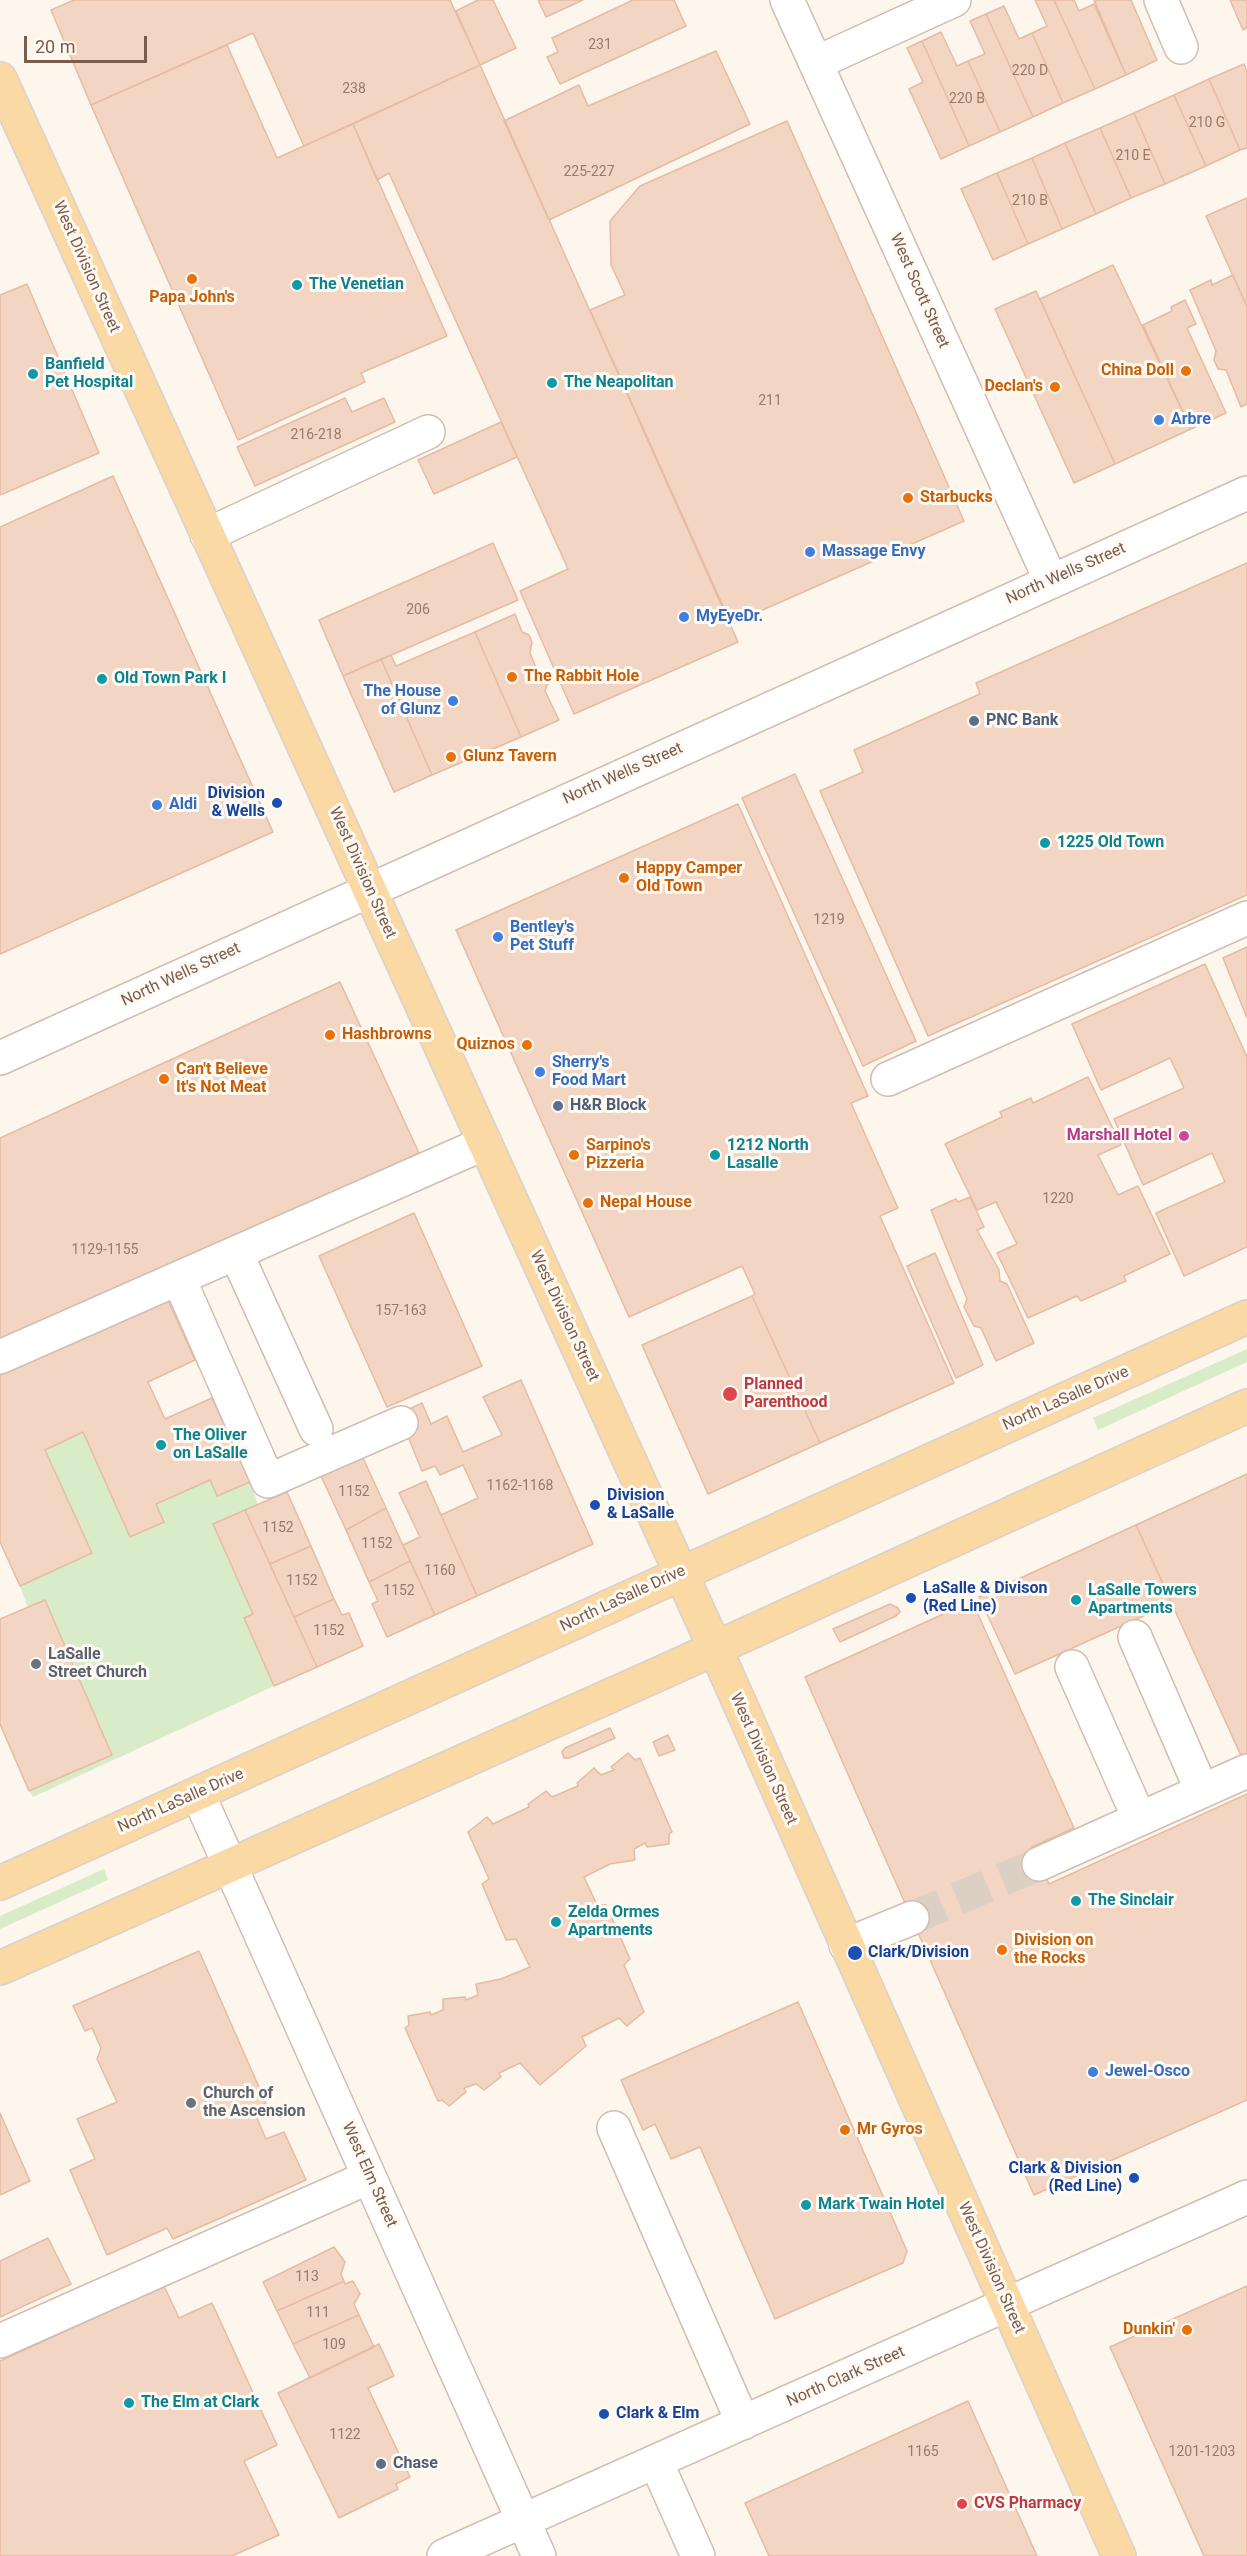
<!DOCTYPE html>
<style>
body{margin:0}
#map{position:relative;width:1247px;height:2556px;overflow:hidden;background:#fdf6ec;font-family:Roboto,sans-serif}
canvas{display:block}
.scale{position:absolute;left:24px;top:36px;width:123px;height:27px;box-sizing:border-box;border:3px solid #7a5c4d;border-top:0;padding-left:8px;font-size:18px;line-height:21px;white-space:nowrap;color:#7a5c4d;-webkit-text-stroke:4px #fffaf3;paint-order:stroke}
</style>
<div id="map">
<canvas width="1247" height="2556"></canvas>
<div class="scale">20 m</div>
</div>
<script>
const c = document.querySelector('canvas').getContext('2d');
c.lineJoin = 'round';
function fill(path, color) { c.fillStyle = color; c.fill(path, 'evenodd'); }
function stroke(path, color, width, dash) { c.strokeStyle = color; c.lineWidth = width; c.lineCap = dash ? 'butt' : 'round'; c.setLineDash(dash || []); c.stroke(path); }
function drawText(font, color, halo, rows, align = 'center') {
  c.font = font + ' Roboto,sans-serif'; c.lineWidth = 6; c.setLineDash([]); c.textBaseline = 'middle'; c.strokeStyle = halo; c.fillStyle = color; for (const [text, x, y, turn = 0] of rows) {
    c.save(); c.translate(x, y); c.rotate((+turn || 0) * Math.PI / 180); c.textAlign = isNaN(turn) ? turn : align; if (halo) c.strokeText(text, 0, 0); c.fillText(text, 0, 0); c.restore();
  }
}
fill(new Path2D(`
 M1247 1349V1362L1098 1430 1093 1418Z
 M83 1432 130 1537 164 1522 156 1504 210 1480 218 1496 250 1482 258 1504 213 1524 253 1614 244 1618 274 1686 33 1797 29 1791 112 1755 45 1600 28 1608 20 1586 91 1553 45 1450Z
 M104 1869 108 1880 0 1929V1916Z`), '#d8ecc9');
const building = new Path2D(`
 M74 0H450L480 65 304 146 253 33 91 105 51 10Z
 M478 0H493L516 48 480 65 456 11Z
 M538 0H583L546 17Z
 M633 0H674L686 26 560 84 547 57 558 52 552 38Z
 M1035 0H1054L1095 89 1063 103 1032 33 1047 26Z
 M1054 0H1074L1079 11 1094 4 1126 75 1095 89Z
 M1094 0H1131L1157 60 1126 75Z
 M1230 0H1247V28L1243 30Z
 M1004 6 1019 39 1032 33 1063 103 1033 117 986 14Z
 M986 14 1033 117 1000 132 968 61 985 54 970 21Z
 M941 32 957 66 968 61 1000 132 969 146 922 41Z
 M922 41 969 146 941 159 909 89 923 82 907 48Z
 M227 45 277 158 353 124 447 336 361 373 365 382 238 440 91 105Z
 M716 51 750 124 549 220 504 121 579 85 588 106Z
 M1244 64 1247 71V148L1240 150 1209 79Z
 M480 65 738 642 574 714 520 591 568 569 389 173 377 180 353 124Z
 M1209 79 1240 150 1206 166 1174 95Z
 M1174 95 1206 166 1165 184 1134 113Z
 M1134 113 1165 184 1131 198 1100 128Z
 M787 121 964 521 731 624 590 310 625 295 611 265 610 221 640 186Z
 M1100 128 1131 198 1096 214 1065 143Z
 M1065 143 1096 214 1062 229 1032 158Z
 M1032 158 1062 229 1028 244 997 173Z
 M997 173 1028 244 993 260 961 189Z
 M1247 198V307L1206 216Z
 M1113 265 1191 429 1115 464 1040 299Z
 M1233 275 1247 307V404L1241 407 1226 370 1218 369 1214 360 1216 351 1190 290 1211 280 1212 285Z
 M27 284 99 453 0 495V295Z
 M1036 291 1115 464 1074 483 995 309Z
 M1185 300 1196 324 1187 328 1226 413 1191 429 1143 325 1172 311 1171 307Z
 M345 398 352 412 384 398 395 422 255 486 237 447Z
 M501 422 517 457 434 494 418 460Z
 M113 476 273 832 0 954V527Z
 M493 543 518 600 343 676 319 620Z
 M1247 563V895L928 1036 820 791 863 772 854 750 980 694 976 683Z
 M515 614 522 632 529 635 532 642 530 653 537 670 544 673 548 683 545 691 559 720 521 737 475 632Z
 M475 632 521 737 432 775 381 659 391 655 396 666Z
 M381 659 432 775 394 792 343 676Z
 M795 774 916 1041 863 1066 742 798Z
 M738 804 868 1096 851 1103 898 1208 880 1216 954 1383 820 1443 752 1296 755 1294 742 1266 629 1317 456 930Z
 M1247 947V1018L1223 958Z
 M1205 964 1247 1057V1247L1184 1276 1156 1213 1225 1182 1212 1153 1143 1185 1114 1119 1184 1088 1170 1058 1101 1090 1072 1024Z
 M340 982 419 1153 0 1346V1138Z
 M1088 1077 1121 1145 1098 1155 1118 1195 1138 1186 1170 1254 1124 1276 1126 1281 1081 1301 1077 1296 1028 1318 997 1253 1017 1244 996 1202 977 1210 945 1144 1002 1117 1000 1112 1031 1098 1033 1103Z
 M970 1197 984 1227 977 1230 999 1270 1000 1281 1007 1284 1034 1343 996 1361 981 1328 974 1326 964 1307 967 1299 931 1210 956 1199 958 1202Z
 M414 1213 482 1366 387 1407 319 1256Z
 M935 1253 983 1365 956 1378 907 1266Z
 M752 1296 820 1443 708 1494 642 1345Z
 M167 1298 195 1360 148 1382 165 1419 212 1398 250 1482 217 1496 210 1480 156 1504 164 1522 130 1537 83 1432 45 1450 92 1553 20 1586 0 1542V1367Z
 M521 1380 593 1544 477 1596 441 1515 478 1498 463 1465 440 1475 435 1466 422 1471 407 1434 405 1411 422 1403 431 1424 447 1416 463 1452 502 1435 483 1397Z
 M363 1458 386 1508 346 1530 321 1476Z
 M1247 1474V1758L1243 1760 1136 1525Z
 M426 1481 477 1596 435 1615 403 1545 420 1537 399 1493Z
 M287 1492 311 1546 270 1564 245 1510Z
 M386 1508 410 1561 369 1582 346 1530Z
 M245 1510 317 1667 274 1686 244 1618 253 1614 213 1524Z
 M1136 1525 1172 1603 1015 1674 979 1597Z
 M311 1546 334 1599 294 1617 270 1564Z
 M410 1561 435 1615 387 1637 372 1604 378 1601 369 1582Z
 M334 1599 342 1615 349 1613 363 1646 317 1667 294 1617Z
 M45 1600 112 1755 29 1791 0 1724V1619Z
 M972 1601 1074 1828 1032 1847 1049 1884 1247 1794V2100L1034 2195 805 1677Z
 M890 1604 898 1608 900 1612 896 1616 840 1642 833 1629Z
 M610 1728 615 1738 569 1758H564L562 1752 565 1748Z
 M668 1735 675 1750 659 1756 653 1742Z
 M628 1753 635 1760 640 1758 672 1832 669 1834V1844L647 1847 645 1843 634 1849 635 1860 610 1864 584 1877 597 1905H606L630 1959 624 1965 644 2012 627 2026 619 2018 582 2037 586 2046 540 2085 520 2063 499 2073 501 2077 484 2090 476 2084 464 2088 466 2092 449 2106 442 2100 438 2101 405 2028 409 2025 408 2016 430 2012 431 2015 443 2010V1999L465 1997 466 2000 478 1995 476 1984 501 1979 530 1967 516 1939 506 1940 482 1884 489 1879 468 1832 487 1817 493 1824 529 1807 528 1804 546 1791 552 1797 578 1786 577 1783 594 1768 601 1775 614 1770 611 1767Z
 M199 1951 266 2103 253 2109 266 2139 284 2132 306 2180 173 2239 167 2228 107 2255 70 2170 95 2159 77 2119 117 2102 97 2059 101 2048 92 2028 85 2031 73 2006Z
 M798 2002 907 2251 903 2263 775 2319 700 2147 671 2159 655 2124 643 2130 621 2080Z
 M0 2113 30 2181 0 2195Z
 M48 2238 71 2284 0 2317V2261Z
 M334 2247 345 2262 341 2274 344 2281 277 2311 263 2282Z
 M344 2281 345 2284 353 2281 360 2294 354 2304 359 2315 293 2344 277 2311Z
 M164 2286 179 2318 212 2303 277 2445 244 2461 279 2535 232 2556H0V2361Z
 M1247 2286V2556H1204L1110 2347Z
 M359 2315 374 2347 310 2378 293 2344Z
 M379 2344 394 2376 368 2388 410 2477 396 2484 398 2489 339 2518 278 2393Z
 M968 2401 1037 2556H769L745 2503Z`);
fill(building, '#f3d5c3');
stroke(building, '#e6bba3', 1.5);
stroke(new Path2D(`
 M912 1918 1039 1864`), '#dcd0c4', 33, [33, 16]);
const minor = new Path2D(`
 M787 0 1051 581
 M1161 0 1181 47
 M816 63 954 0
 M207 535 428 432
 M0 1058 1247 493
 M888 1079 1247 918
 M236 1253 316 1429
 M179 1279 268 1481 401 1423
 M0 1357 485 1143
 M1135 1637 1202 1791
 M1072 1667 1139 1818
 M198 1794 539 2556
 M1039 1864 1247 1771
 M846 1945 912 1918
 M614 2128 743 2423
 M0 2341 369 2177
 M656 2462 698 2556
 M444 2556 1247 2197`);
const major = new Path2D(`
 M0 79 715 1648 1119 2556
 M0 1883 1247 1317
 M0 1968 661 1673 1247 1406`);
stroke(minor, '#d1beb0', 36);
stroke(major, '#dad1cd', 36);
stroke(minor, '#fff', 33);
stroke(major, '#fbd9a5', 33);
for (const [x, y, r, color] of [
 [192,279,6,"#e8710a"],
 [297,285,6,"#0f9aa8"],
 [1186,371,6,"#e8710a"],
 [33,374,6,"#0f9aa8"],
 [552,383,6,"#0f9aa8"],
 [1055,387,6,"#e8710a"],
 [1159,420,6,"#3f7fe0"],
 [908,498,6,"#e8710a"],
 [810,552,6,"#3f7fe0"],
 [684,617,6,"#3f7fe0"],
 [512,677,6,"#e8710a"],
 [102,679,6,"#0f9aa8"],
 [453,701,6,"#3f7fe0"],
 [974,721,6,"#5c6f8a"],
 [451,757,6,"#e8710a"],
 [277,803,6,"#1a4fb4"],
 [157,805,6,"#3f7fe0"],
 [1045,843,6,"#0f9aa8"],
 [624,878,6,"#e8710a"],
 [498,937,6,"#3f7fe0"],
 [330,1035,6,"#e8710a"],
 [527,1045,6,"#e8710a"],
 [540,1072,6,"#3f7fe0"],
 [164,1079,6,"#e8710a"],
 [558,1106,6,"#5c6f8a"],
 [1184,1136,6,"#d1479c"],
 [574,1155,6,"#e8710a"],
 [715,1155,6,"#0f9aa8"],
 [588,1203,6,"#e8710a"],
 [730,1394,8,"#e0444e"],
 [161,1445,6,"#0f9aa8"],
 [595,1505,6,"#1a4fb4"],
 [911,1598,6,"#1a4fb4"],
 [1076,1600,6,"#0f9aa8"],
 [36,1664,6,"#6b7280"],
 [1076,1901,6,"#0f9aa8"],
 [556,1922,6,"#0f9aa8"],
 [1002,1950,6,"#e8710a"],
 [855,1953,8,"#1a4fb4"],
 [1093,2072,6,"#3f7fe0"],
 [191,2103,6,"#6b7280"],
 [845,2130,6,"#e8710a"],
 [1134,2178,6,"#1a4fb4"],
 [806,2205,6,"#0f9aa8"],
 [1187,2330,6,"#e8710a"],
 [129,2403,6,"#0f9aa8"],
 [604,2414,6,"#1a4fb4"],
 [381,2464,6,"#5c6f8a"],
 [962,2504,6,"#e0444e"]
]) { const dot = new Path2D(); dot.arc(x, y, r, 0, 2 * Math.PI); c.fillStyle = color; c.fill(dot); stroke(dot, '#fffaf3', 2); }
drawText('14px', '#987a6a', null, [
 ["231",600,45],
 ["220 D",1030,71],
 ["238",354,89],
 ["220 B",967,99],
 ["210 G",1207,123],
 ["210 E",1133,156],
 ["225-227",589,172],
 ["210 B",1030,201],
 ["211",770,401],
 ["216-218",316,435],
 ["206",418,610],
 ["1219",829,920],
 ["1220",1058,1199],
 ["1129-1155",105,1250],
 ["157-163",401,1311],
 ["1162-1168",520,1486],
 ["1152",354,1492],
 ["1152",278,1528],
 ["1152",377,1544],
 ["1160",440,1571],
 ["1152",302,1581],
 ["1152",399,1591],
 ["1152",329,1631],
 ["113",307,2277],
 ["111",318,2313],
 ["109",334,2345],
 ["1122",345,2435],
 ["1165",923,2452],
 ["1201-1203",1202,2452]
]);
drawText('16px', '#7a5c4d', '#fffaf3', [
 ["West Division Street",86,267,66],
 ["West Scott Street",919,291,66],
 ["North Wells Street",1066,574,-24],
 ["North Wells Street",623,774,-24],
 ["West Division Street",362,873,66],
 ["North Wells Street",181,975,-25],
 ["West Division Street",564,1316,65],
 ["North LaSalle Drive",1066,1399,-24],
 ["North LaSalle Drive",623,1599,-25],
 ["West Division Street",763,1759,66],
 ["North LaSalle Drive",181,1801,-24],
 ["West Elm Street",369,2175,66],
 ["West Division Street",991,2268,66],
 ["North Clark Street",846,2377,-24]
]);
drawText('bold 16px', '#0d838f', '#fffaf3', [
 ["The Venetian",309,285],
 ["Banfield",45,365],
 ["Pet Hospital",45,383],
 ["The Neapolitan",564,383],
 ["Old Town Park I",114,679],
 ["1225 Old Town",1057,843],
 ["1212 North",727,1146],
 ["Lasalle",727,1164],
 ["The Oliver",173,1436],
 ["on LaSalle",173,1454],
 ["LaSalle Towers",1088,1591],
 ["Apartments",1088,1609],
 ["The Sinclair",1088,1901],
 ["Zelda Ormes",568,1913],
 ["Apartments",568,1931],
 ["Mark Twain Hotel",818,2205],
 ["The Elm at Clark",141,2403]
], 'left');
drawText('bold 16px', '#c56008', '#fffaf3', [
 ["Papa John's",192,298,"center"],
 ["China Doll",1174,371,"right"],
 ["Declan's",1043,387,"right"],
 ["Starbucks",920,498],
 ["The Rabbit Hole",524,677],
 ["Glunz Tavern",463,757],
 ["Happy Camper",636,869],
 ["Old Town",636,887],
 ["Hashbrowns",342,1035],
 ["Quiznos",515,1045,"right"],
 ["Can't Believe",176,1070],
 ["It's Not Meat",176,1088],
 ["Sarpino's",586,1146],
 ["Pizzeria",586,1164],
 ["Nepal House",600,1203],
 ["Division on",1014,1941],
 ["the Rocks",1014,1959],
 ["Mr Gyros",857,2130],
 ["Dunkin'",1175,2330,"right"]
], 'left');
drawText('bold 16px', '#366cbe', '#fffaf3', [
 ["Arbre",1171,420],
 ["Massage Envy",822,552],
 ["MyEyeDr.",696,617],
 ["The House",441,692,"right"],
 ["of Glunz",441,710,"right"],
 ["Aldi",169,805],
 ["Bentley's",510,928],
 ["Pet Stuff",510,946],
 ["Sherry's",552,1063],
 ["Food Mart",552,1081],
 ["Jewel-Osco",1105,2072]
], 'left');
drawText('bold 16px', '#4e5e75', '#fffaf3', [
 ["PNC Bank",986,721],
 ["H&R Block",570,1106],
 ["Chase",393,2464]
], 'left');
drawText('bold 16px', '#164399', '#fffaf3', [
 ["Division",265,794,"right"],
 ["& Wells",265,812,"right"],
 ["Division",607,1496],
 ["& LaSalle",607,1514],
 ["LaSalle & Divison",923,1589],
 ["(Red Line)",923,1607],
 ["Clark/Division",868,1953],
 ["Clark & Division",1122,2169,"right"],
 ["(Red Line)",1122,2187,"right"],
 ["Clark & Elm",616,2414]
], 'left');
drawText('bold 16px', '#b23c85', '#fffaf3', [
 ["Marshall Hotel",1172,1136]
], 'right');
drawText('bold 16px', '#be3a42', '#fffaf3', [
 ["Planned",744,1385],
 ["Parenthood",744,1403],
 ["CVS Pharmacy",974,2504]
], 'left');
drawText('bold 16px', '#5b616d', '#fffaf3', [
 ["LaSalle",48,1655],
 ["Street Church",48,1673],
 ["Church of",203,2094],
 ["the Ascension",203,2112]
], 'left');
</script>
